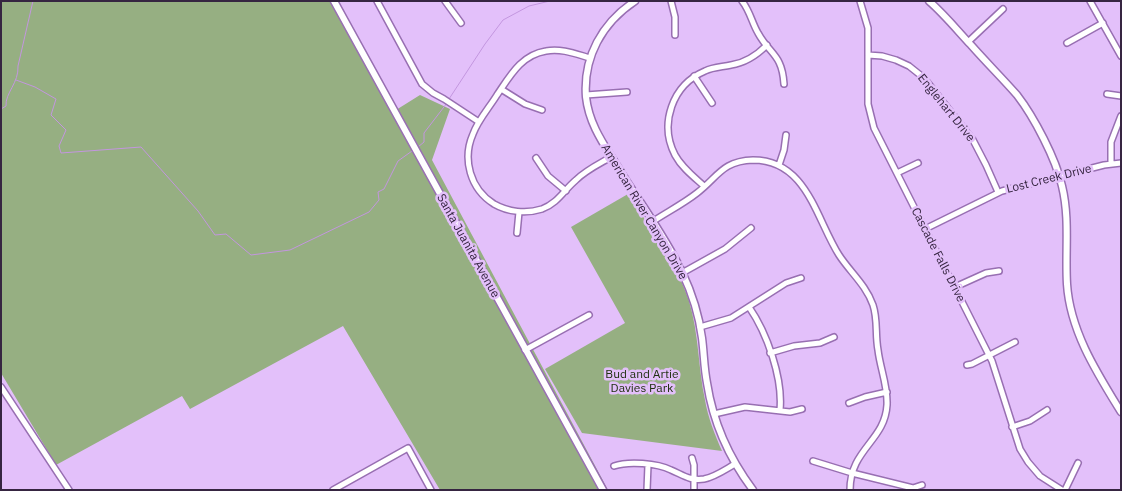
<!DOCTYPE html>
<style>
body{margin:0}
#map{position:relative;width:1122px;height:491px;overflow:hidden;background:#e3c0fa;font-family:"IBM Plex Sans",sans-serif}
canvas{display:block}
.frame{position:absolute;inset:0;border:2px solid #362541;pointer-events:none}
</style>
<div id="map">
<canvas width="1122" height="491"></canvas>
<div class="frame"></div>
</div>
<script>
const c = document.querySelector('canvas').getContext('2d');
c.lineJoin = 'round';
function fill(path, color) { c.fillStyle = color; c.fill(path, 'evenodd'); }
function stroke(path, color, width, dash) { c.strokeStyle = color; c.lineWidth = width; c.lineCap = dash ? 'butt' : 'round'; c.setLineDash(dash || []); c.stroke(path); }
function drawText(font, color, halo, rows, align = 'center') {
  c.font = font + ' "IBM Plex Sans",sans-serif'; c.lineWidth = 5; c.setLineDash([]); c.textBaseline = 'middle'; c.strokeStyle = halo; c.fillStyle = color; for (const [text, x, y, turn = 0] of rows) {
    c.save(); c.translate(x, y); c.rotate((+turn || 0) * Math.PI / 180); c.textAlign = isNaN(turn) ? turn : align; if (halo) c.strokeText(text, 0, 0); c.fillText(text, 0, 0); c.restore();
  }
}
fill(new Path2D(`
 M1 1H331L396 110 420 95 450 109 432 160 608 490H440L343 326 190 409 182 396 56 465 1 373Z
 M628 194C650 228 677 263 689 301 699 334 698 367 705 400 708 418 715 435 722 451L582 433 545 369 625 323 571 227Z`), '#96af82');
stroke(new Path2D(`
 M16 80 35 87 56 99 51 115 66 130 59 146 61 153 141 147 198 211 215 235 226 234 251 255 290 250 369 212 379 200 378 192 384 189 398 161 412 151
 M449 99 485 44 503 20 529 6 550 1
 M1 109 6 106C5 93 19 83 18 66L33 1
 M418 147 424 142V133L447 103`), '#c396df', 1);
const minor = new Path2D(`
 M377 1 422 84 433 93 444 99 479 122
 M445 1 461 23
 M671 1 675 17V35
 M742 1C750 11 752 23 758 33 770 55 782 54 784 84
 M860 1 868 28V104L874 128 992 361 1020 449 1028 462 1040 476 1062 490
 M1090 1 1121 56
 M968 42 1003 9
 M1067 43 1103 23
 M868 55 882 56 896 60 909 66 924 78 973 140 986 165 998 192
 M590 58C576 54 561 48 546 51 521 55 510 76 497 95 489 108 478 120 473 134 462 159 470 189 494 204 508 212 526 214 542 209 558 203 564 190 576 180 586 170 599 164 611 157
 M694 76 712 103
 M501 89 525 104 542 110
 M1107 94 1121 96
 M586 95 627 92
 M536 158 548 176 566 191
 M1111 164V142L1121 116
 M779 165 784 150 786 135
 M897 173 918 163
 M704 186C694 177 682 168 675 155 659 124 672 85 705 71 713 67 722 67 731 65 745 63 757 55 767 45
 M652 222C667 212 683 204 697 193 718 177 722 161 753 160 807 160 816 219 839 255 850 272 866 285 873 305 878 320 875 334 878 350 880 368 888 386 887 405 885 441 850 449 850 490
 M925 229 1002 191 1104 165 1121 163
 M517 233 519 212
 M682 273 725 249 751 228
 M955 287 986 273 999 271
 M749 307C767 333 783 378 780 410
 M700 327 731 318 786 283 801 278
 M525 350 589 315
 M770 353 794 346 820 343 834 337
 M967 365 972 364 1015 342
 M1 387 69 490
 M849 403 865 397 887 392
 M714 414 745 407 790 412 802 409
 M1012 427 1030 421 1047 410
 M692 458 694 465V490
 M813 461 852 473 913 488 922 485
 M614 466C628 461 657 463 671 470 683 475 690 481 704 479 715 477 726 469 735 464
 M333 490 408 448 431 490
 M647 490 648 465
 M1065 490 1078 463`);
const tertiary = new Path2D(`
 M334 1 603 490
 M635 1C602 23 583 57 586 97 589 125 605 146 619 169 640 203 665 236 682 272 692 293 699 315 702 338 704 353 704 368 707 383 713 422 729 458 753 490
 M929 1C944 14 957 30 971 45 986 62 1002 78 1017 95 1034 117 1056 159 1062 186 1070 219 1065 251 1067 284 1070 331 1097 373 1121 412`);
stroke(minor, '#986fb2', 8);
stroke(tertiary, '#986fb2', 9);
stroke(minor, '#fff', 5);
stroke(tertiary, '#fff', 6);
drawText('12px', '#362541', '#e3c0fa', [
 ["Englehart Drive",946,108,51],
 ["Lost Creek Drive",1049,179,-14],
 ["American River Canyon Drive",644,212,59],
 ["Santa Juanita Avenue",468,246,61],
 ["Cascade Falls Drive",938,255,63]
]);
drawText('12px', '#203111', '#e3c0fa', [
 ["Bud and Artie",642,375],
 ["Davies Park",642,389]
]);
</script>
